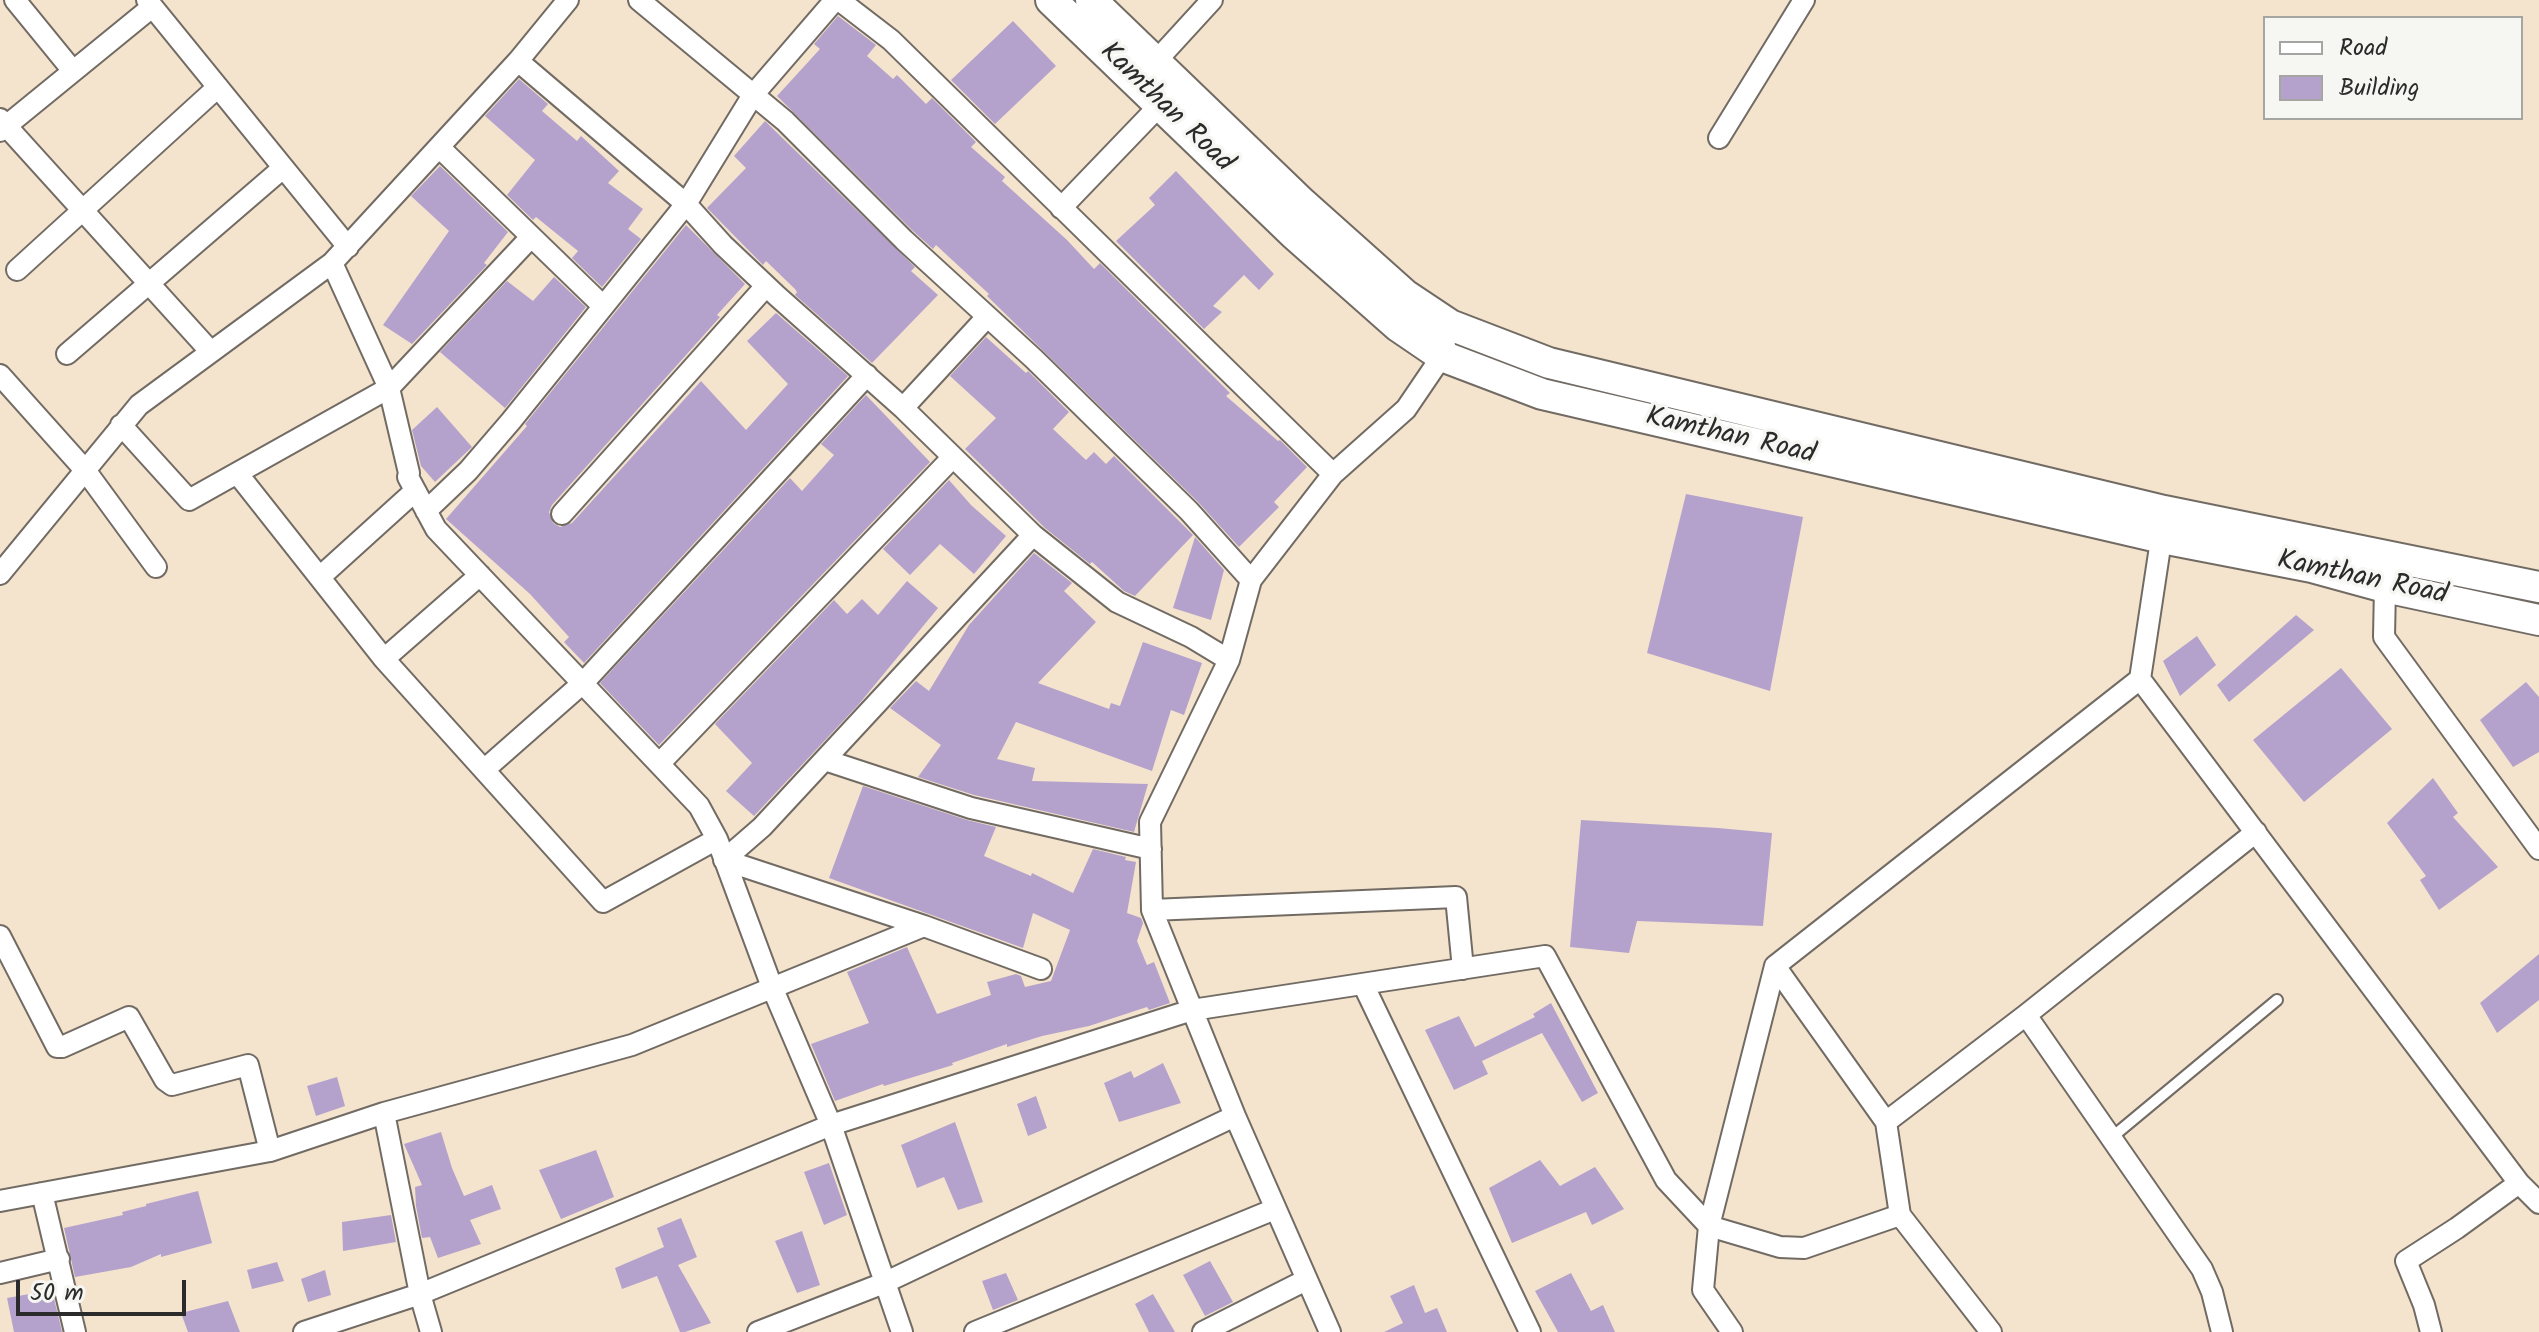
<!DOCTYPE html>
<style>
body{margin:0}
#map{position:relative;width:2539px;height:1332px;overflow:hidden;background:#f4e3cd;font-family:Kalam,sans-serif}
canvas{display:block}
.legend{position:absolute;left:2263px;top:16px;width:260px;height:104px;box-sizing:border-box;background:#f6f6f2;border:2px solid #a5a5a2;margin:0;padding:10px 14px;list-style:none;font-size:24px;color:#2b2b2b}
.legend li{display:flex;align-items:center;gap:16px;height:40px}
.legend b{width:40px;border:2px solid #a5a5a2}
.scale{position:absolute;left:16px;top:1280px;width:170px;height:36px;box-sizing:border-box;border:4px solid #2b2b2b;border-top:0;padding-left:10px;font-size:24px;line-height:28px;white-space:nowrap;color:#2b2b2b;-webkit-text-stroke:6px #f6f6f2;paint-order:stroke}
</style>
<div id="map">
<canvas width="2539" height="1332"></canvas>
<ul class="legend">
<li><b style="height:10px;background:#fff"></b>Road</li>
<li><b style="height:22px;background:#b5a2cc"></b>Building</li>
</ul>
<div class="scale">50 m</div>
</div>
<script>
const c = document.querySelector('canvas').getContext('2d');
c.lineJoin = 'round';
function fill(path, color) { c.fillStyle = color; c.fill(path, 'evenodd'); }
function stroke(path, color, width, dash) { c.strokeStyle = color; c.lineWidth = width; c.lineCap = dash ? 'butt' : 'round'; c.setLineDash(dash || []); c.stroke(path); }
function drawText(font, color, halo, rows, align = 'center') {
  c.font = font + ' Kalam,sans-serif'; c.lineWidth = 7; c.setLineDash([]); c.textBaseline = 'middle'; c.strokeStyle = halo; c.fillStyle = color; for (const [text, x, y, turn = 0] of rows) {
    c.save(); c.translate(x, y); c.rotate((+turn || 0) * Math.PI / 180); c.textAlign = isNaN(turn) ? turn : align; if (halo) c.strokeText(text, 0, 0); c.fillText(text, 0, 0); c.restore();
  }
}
fill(new Path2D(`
 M838 16 876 45 867 56 893 79 897 75 926 104 932 98 976 142 971 147 1005 177 1002 181 1067 240 1094 269 1100 263 1230 393 1226 396 1278 441 1280 440 1307 467 1274 502 1279 507 1239 547 1198 502 987 296 989 294 936 245 933 249 913 231 777 96 820 49 814 44Z
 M1013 21 1056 66 995 124 951 80Z
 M519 79 548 104 542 111 577 141 581 136 619 171 608 183 643 209 628 229 641 239 602 287 572 258 578 251 536 217 533 220 507 195 535 160 485 116Z
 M765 121 915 267 911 271 938 295 872 363 795 295 797 292 795 289 766 261 763 265 707 208 746 168 734 156Z
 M440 166 508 232 484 263 487 265 412 344 383 325 449 231 411 196Z
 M1176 171 1274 274 1259 290 1244 275 1213 306 1222 312 1204 329 1116 241 1155 205 1149 198Z
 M686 225 745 284 717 315 720 317 552 505 549 512 553 523 560 527 572 523 701 381 746 430 788 384 747 341 776 313 848 376 584 663 564 642 569 637 530 594 446 519 527 426 525 424Z
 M554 277 586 307 505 408 440 352 507 281 533 301Z
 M986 337 1026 373 1028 371 1069 412 1053 429 1086 460 1094 452 1106 464 1114 456 1193 535 1135 596 1124 591 1092 562 1090 564 1045 528 965 449 996 418 950 376Z
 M866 395 930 462 659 745 600 683 790 478 802 491 834 455 821 444Z
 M437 407 472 447 435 482 421 466 412 430Z
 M949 480 971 505 1006 536 974 574 940 544 910 575 883 549Z
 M1686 494 1803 517 1770 691 1647 653Z
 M1195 537 1224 570 1211 620 1173 608Z
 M1034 553 1072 583 1064 591 1096 622 1038 683 1109 709 1111 703 1120 706 1143 642 1202 663 1184 715 1171 710 1152 771 1016 722 997 759 1035 768 1032 781 1148 784 1134 832 974 795 918 777 941 745 890 708 916 681 929 691 969 625Z
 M907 581 938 608 859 704 754 816 726 791 752 763 715 724 834 600 847 614 862 599 878 615Z
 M2296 615 2314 630 2229 702 2217 685Z
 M2197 636 2216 665 2180 696 2163 661Z
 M2341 668 2392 729 2304 802 2253 740Z
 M2526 682 2539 697V752L2513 767 2480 720Z
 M2433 778 2458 813 2453 817 2498 867 2439 910 2420 880 2426 876 2387 823Z
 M863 786 967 820 996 827 984 856 1031 876 1032 873 1073 893 1093 849 1126 857 1125 860 1136 862 1127 913 1141 918 1143 923 1137 941 1147 965 1154 962 1170 1003 1149 1010 1147 1007 1089 1026 1042 1036 1007 1047V1044L952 1063 953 1065 884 1086 883 1084 835 1101 811 1044 869 1023 847 972 907 947 937 1014 991 995 987 982 1016 974 1021 976 1025 987 1051 981 1070 930 1033 913 1023 948 829 878Z
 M1581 820 1718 828 1772 833 1763 926 1637 921 1629 953 1570 947Z
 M2539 954V1000L2497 1033 2480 1003Z
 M1551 1003 1598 1093 1582 1102 1542 1033 1482 1061 1488 1074 1454 1090 1425 1030 1459 1016 1475 1047 1535 1017 1533 1014Z
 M1163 1063 1181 1103 1119 1122 1104 1083 1131 1071 1134 1078Z
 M337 1077 345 1106 316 1116 307 1086Z
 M1036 1096 1047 1128 1028 1136 1017 1104Z
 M955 1122 983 1202 958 1210 944 1177 917 1188 901 1145Z
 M441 1132 452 1168 464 1196 492 1185 501 1209 470 1220 481 1244 438 1258 430 1237 422 1238 416 1206 415 1187 422 1185 404 1144Z
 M596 1150 614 1197 561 1219 539 1170Z
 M1540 1160 1560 1186 1595 1167 1624 1209 1592 1225 1586 1212 1512 1243 1489 1188Z
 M829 1163 847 1215 824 1225 804 1172Z
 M198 1191 212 1243 161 1257V1254L131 1267 75 1277 64 1228 123 1215 122 1212 146 1206V1204Z
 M391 1215 396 1242 343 1251 342 1222Z
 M681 1218 697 1257 678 1265 711 1323 685 1332H680L657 1276 622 1289 615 1268 664 1247 657 1228Z
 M802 1231 820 1285 797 1293 775 1241Z
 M1210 1261 1233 1302 1205 1316 1183 1275Z
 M277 1262 284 1281 252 1289 247 1270Z
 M325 1270 331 1295 308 1302 301 1279Z
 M1006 1273 1018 1300 993 1310 982 1281Z
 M1571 1273 1591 1311 1603 1305 1615 1332H1558L1535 1291Z
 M1414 1285 1425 1313 1437 1308 1447 1332H1384L1403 1323 1390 1296Z
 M52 1290 62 1332H14L7 1298Z
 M1153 1294 1175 1332H1149L1135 1304Z
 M228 1301 240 1332H188L181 1313Z`), '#b5a2cc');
const service = new Path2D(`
 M2111 1138 2277 1000`);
const minor = new Path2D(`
 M15 0 73 71
 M147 0 348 247
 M639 0 785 121 904 240 1034 359 1189 511 1251 580
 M839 0 891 40 1333 474
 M518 61 686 204 723 245 777 296 903 408 1033 535 1117 602 1191 637 1229 660
 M1147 71 1212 0
 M0 119 211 352
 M0 131 152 7
 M1719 138 1804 0
 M439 147 603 306
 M1061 208 1160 105
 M332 263 389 388 409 473 408 477 436 529 699 806 717 839 772 987 831 1125 902 1332
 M17 270 218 87
 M67 354 283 168
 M0 375 85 470 156 567
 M903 408 987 317
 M121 425 189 500 389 388 531 237
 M237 473 384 659
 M426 511 468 471 511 421 686 204 753 95 835 0
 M562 514 766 286
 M2163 527 2140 679 2519 1183 2539 1203
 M2389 557 2385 587 2384 637 2539 849
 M0 574 139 405 332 263 518 61 568 0
 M480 575 384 659 603 902 717 839
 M320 577 415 491
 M825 760 971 808 1151 849
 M660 763 952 458
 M484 770 584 682 867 375
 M724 860 762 827 1033 535
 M724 860 924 926 1041 969
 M1152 910 1456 897 1463 969
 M0 936 57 1047H62L129 1017 165 1080 172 1085 248 1065 270 1151
 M1775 966 1886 1122
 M1363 984 1530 1332
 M2026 1015 2202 1269 2212 1292 2222 1332
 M384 1113 632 1045 924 926
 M42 1193 75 1332
 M0 1201 270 1151 384 1113 420 1294 431 1332
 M0 1273 59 1259
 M304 1332 420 1294 831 1125 1192 1010 1545 956 1666 1180 1709 1226 1780 1247 1804 1248 1900 1215
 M758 1332 884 1283 1235 1116
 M975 1332 1275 1209
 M1203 1332 1306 1280
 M1330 1332 1235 1116 1152 910 1150 822 1229 660 1251 580 1333 474 1406 409 1442 356 1445 345
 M1732 1332 1703 1290 1709 1226 1775 966 2140 679
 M1991 1332 1900 1215 1886 1122 2026 1015 2256 832
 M2431 1332 2424 1305 2406 1261 2457 1228 2519 1183`);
const primary = new Path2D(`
 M1051 0 1294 234 1398 326 1442 356 1542 394 2162 538 2312 567 2385 587 2539 620
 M1091 0 1302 203 1405 295 1450 325 1549 363 2164 511 2539 587`);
stroke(service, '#716b64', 14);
stroke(minor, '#716b64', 24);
stroke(primary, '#716b64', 34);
stroke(service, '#fff', 10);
stroke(minor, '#fff', 20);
stroke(primary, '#fff', 30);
drawText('28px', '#2b2b2b', '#f6f6f2', [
 ["Kamthan Road",1165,109,44],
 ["Kamthan Road",1730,438,13],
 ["Kamthan Road",2362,580,12]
]);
</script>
